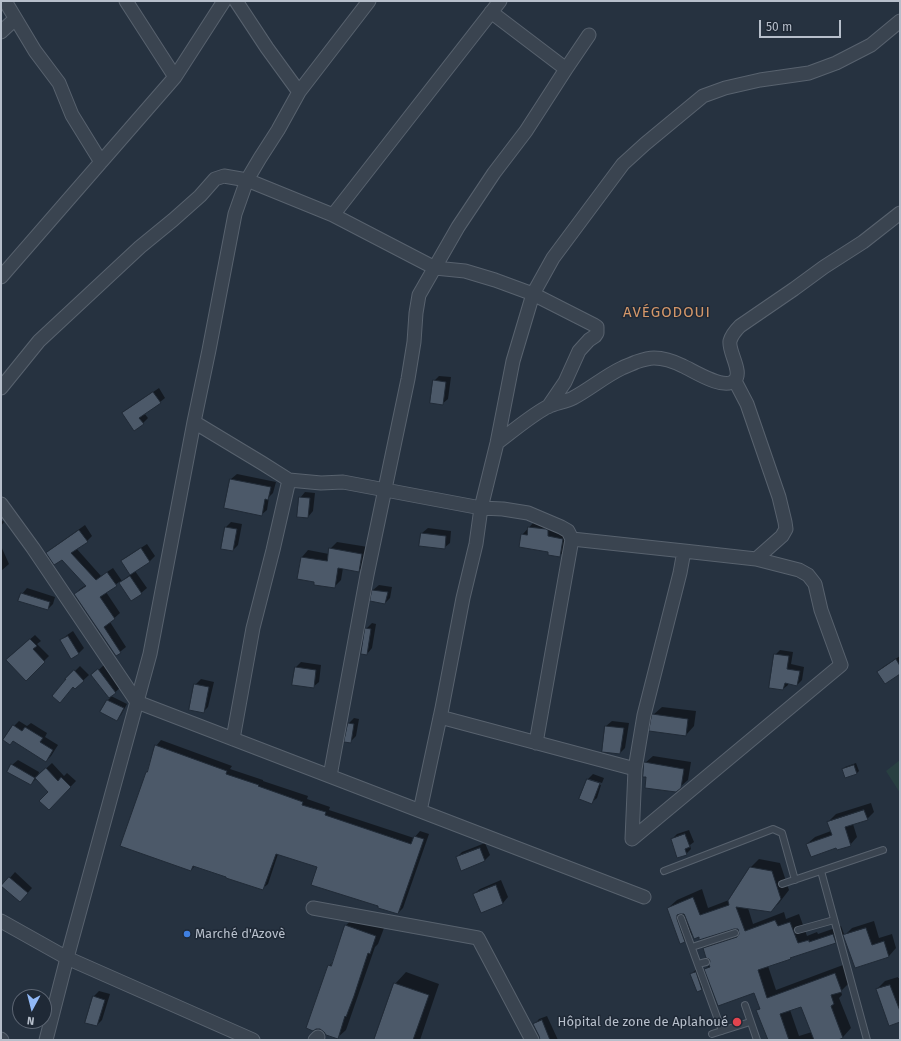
<!DOCTYPE html>
<meta charset="utf-8">
<style>
body{margin:0}
#map{position:relative;width:901px;height:1041px;overflow:hidden;background:#263240;font-family:"Fira Sans",sans-serif}
canvas{display:block}
.frame{position:absolute;inset:0;border:2px solid #b7bfcb;pointer-events:none}
.north{position:absolute;left:12px;top:989px;width:40px;height:40px;box-sizing:border-box;background:#1f2936;border:1px solid #5c6572;border-radius:50%;rotate:187deg;font-size:11px;font-weight:700;line-height:16px;text-align:center;color:#b7bfcb}
.north::after{content:'';display:block;margin:auto;width:14px;height:18px;background:#91b8f6;clip-path:polygon(50% 0,100% 100%,50% 72%,0 100%)}
.scale{position:absolute;left:759px;top:20px;width:82px;height:18px;box-sizing:border-box;border:2px solid #b7bfcb;border-top:0;padding-left:5px;font-size:12px;line-height:14px;white-space:nowrap;color:#b7bfcb;-webkit-text-stroke:3px #1f2936;paint-order:stroke}
</style>
<div id="map">
<canvas width="901" height="1041"></canvas>
<div class="frame"></div>
<div class="north">N</div>
<div class="scale">50 m</div>
</div>
<script>
const c = document.querySelector('canvas').getContext('2d');
c.lineJoin = 'round';
function fill(path, color) { c.fillStyle = color; c.fill(path, 'evenodd'); }
function stroke(path, color, width, dash) { c.strokeStyle = color; c.lineWidth = width; c.lineCap = dash ? 'butt' : 'round'; c.setLineDash(dash || []); c.stroke(path); }
function drawText(font, color, halo, rows, align = 'center') {
  c.font = font + ' "Fira Sans",sans-serif'; c.lineWidth = 3; c.setLineDash([]); c.textBaseline = 'middle'; c.strokeStyle = halo; c.fillStyle = color; for (const [text, x, y, turn = 0] of rows) {
    c.save(); c.translate(x, y); c.rotate((+turn || 0) * Math.PI / 180); c.textAlign = isNaN(turn) ? turn : align; if (halo) c.strokeText(text, 0, 0); c.fillText(text, 0, 0); c.restore();
  }
}
fill(new Path2D(`
 M900 760V793L886 771Z`), '#283f41');
fill(new Path2D(`
 M439 376 451 377 448 399 442 404 434 381Z
 M159 388 165 398 160 402 144 413 148 418 143 423 123 414 128 409Z
 M237 474 276 482 273 493 269 497 267 510 261 515 225 507 231 479Z
 M305 492 315 493 313 511 308 517 300 498Z
 M1 520 4 522 1 526Z
 M231 522 242 524 238 545 233 550 226 527Z
 M534 522 553 525 552 531 568 534 565 550 560 556 549 551 522 535Z
 M85 525 92 536 87 541 76 548 101 576 113 568 122 581 131 574 122 561 128 556 147 544 155 556 149 562 135 571 147 588 141 593 131 600 119 582 106 592 120 613 110 622 126 647 116 655 75 594 80 589 86 585 62 559 48 553 53 548Z
 M428 528 451 531 450 543 444 548 420 545 422 533Z
 M337 542 368 547 366 564 359 571 343 568 341 580 334 587 315 581 298 578 302 557 308 550 329 554 330 549Z
 M1 546 9 564 1 571Z
 M379 585 392 587 390 598 385 603 371 601 373 590Z
 M27 588 55 597 53 604 48 609 22 594Z
 M372 623 376 624 372 648 367 654 366 629Z
 M73 631 84 648 79 653 61 641 67 635Z
 M35 635 41 641 37 644 49 656 26 679 12 655Z
 M780 650 793 652 791 664 804 667 802 680 797 685 788 683V685L783 689 775 655Z
 M900 656V673L878 672 883 667Z
 M301 662 321 665 319 682 313 687 296 667Z
 M104 665 121 687 111 696 127 704 121 715 117 719 108 700 110 698 93 675Z
 M80 666 89 675 75 688 67 679Z
 M201 679 214 682 208 707 203 712 195 685Z
 M662 707 696 711 694 726 686 735 653 715Z
 M354 718 359 719 356 736 350 742 349 723Z
 M19 721 27 726 31 723 47 733 45 737 58 745 51 756 46 761 13 741 14 726Z
 M612 721 629 723 625 748 620 753 603 751 606 726Z
 M161 740 232 766 230 769 263 780V781L308 796 307 799 330 807 329 810 414 838 420 831 429 834 403 908 398 913 380 906 318 866 278 854 268 884 262 889 195 866 191 870 148 771 156 746Z
 M653 756 691 762 688 780 680 787 647 776 645 763Z
 M18 760 39 772 38 776 52 763 64 776 67 773 76 781 49 809V792L36 779 30 784 12 765Z
 M856 763 859 771 857 773 845 777 843 769 845 767Z
 M593 774 604 778 602 783 589 779V781L601 785 597 798 591 803 588 779Z
 M871 803 874 812 867 819 853 824 857 837 850 845 836 846 807 844 815 837 831 831 828 822 836 814Z
 M689 830 694 842 690 845 691 849 686 854 672 839 677 834Z
 M485 843 490 855 485 860 462 870 457 857 462 852Z
 M759 859 780 863 789 890 779 903 770 911 748 908 753 924 784 912 786 919 799 914 807 936 817 932 818 934 841 926 844 934 835 942 793 956 790 958 768 966 776 990 843 965 850 982 841 991 842 995 839 998 851 1028 843 1037 835 1040H769L758 1010 760 1008 755 992 705 969 711 964 712 961 704 949 712 940 740 931 739 929 734 928 699 936 692 934 685 942 668 908 677 900 702 889 708 908 729 900 751 867ZM802 1006 812 1032 799 1036 790 1010Z
 M15 872 32 888 25 896 3 886Z
 M501 880 508 897 503 903 482 911 474 894 480 889Z
 M354 918 384 928 378 944 375 947 346 1030 337 1038 329 966 334 961 345 926Z
 M874 921 879 938 892 934 896 948 889 956 856 967 844 936 852 928Z
 M697 969 707 984 702 989 698 991 691 974Z
 M406 972 439 984 420 1040H375L395 984Z
 M898 977V978H900V1021L877 989 885 981Z
 M99 991 110 994 102 1020 97 1025 94 996Z
 M547 1016 558 1040H541L534 1025 539 1019Z`), '#0007');
const building = new Path2D(`
 M433 380 446 382 443 405 430 403Z
 M153 392 161 403 139 418 144 424 134 431 122 413Z
 M230 479 271 487 268 500 265 499 262 516 224 508Z
 M299 497 310 498 308 518 297 517Z
 M225 527 237 529 233 551 221 549Z
 M528 527 546 529 548 530V536L563 539 560 557 548 555V552L519 547 521 534 527 535Z
 M79 530 88 542 71 553 96 580 107 572 117 586 100 597 115 619 104 627 121 653 116 656 74 594 86 586 62 560 54 565 46 553Z
 M421 533 446 536 445 549 419 546Z
 M141 548 150 562 130 575 121 561Z
 M329 548 362 554 359 572 338 568 335 588 314 585V582L297 579 301 557 327 561Z
 M130 576 142 594 131 601 119 583Z
 M372 590 388 592 385 604 370 601Z
 M21 593 50 602 48 610 18 601Z
 M365 628 371 629 367 655 361 654Z
 M68 636 79 654 71 659 60 640Z
 M30 639 37 646 33 649 45 662 26 681 6 660Z
 M774 654 789 656 787 669 800 671 797 686 785 683 783 690 769 688Z
 M896 659 900 666V674L885 684 877 672Z
 M295 667 316 670 314 688 292 685Z
 M98 669 116 693 109 698 91 675Z
 M74 670 84 681 75 689 73 687 60 703 52 696 66 679H65Z
 M194 684 209 687 204 713 189 710Z
 M107 700 124 708 117 721 100 712Z
 M652 714 688 719 686 736 649 731Z
 M348 723 354 724 351 743 344 742Z
 M13 725 22 731 25 727 43 738 40 742 53 750 46 762 13 741 10 745 3 740Z
 M605 726 624 728 620 754 602 752Z
 M155 745 227 771 226 774 259 785 258 786 303 802 302 805 326 812 325 815 411 844 414 836 424 839 398 914 378 908V906L311 885 317 867 276 854 263 890 226 878V877L193 866 191 871 120 846 146 772H147Z
 M644 762 684 769 681 788 676 792 645 788 646 777H643Z
 M11 764 35 778 31 785 7 772Z
 M854 765 857 774 845 778 842 769Z
 M46 768 58 781 61 777 71 787 49 810 39 801 48 792 35 778Z
 M587 779 600 783 592 804 579 799Z
 M864 810 868 820 845 827 851 846 837 850 836 848 811 857 806 844 832 835 827 822Z
 M685 834 690 847 685 849 687 855 677 858 671 839Z
 M480 848 485 861 461 871 456 857Z
 M750 867 772 871 781 899 771 912 736 907 745 931 775 920 778 926 790 922 798 943 809 940V942L833 934 836 943 790 958 791 959 758 970 767 998 835 973 842 992 831 995 834 1004 831 1006 843 1038 838 1040H814L801 1007 780 1014 789 1040H768L756 1010 760 1009 754 993 718 1006 704 969 710 967 709 965 710 961 709 959 706 958 703 948 737 937 739 934 738 929H734L699 940V937L694 939 685 916 684 914H680L677 915V919L685 942 680 944 667 908 693 897 700 915 729 905 728 901Z
 M9 877 28 893 20 902 1 886Z
 M496 885 503 904 481 913 473 894Z
 M345 925 376 936 370 954 368 953 354 996 346 1017 345 1016 338 1039 326 1035 324 1032 320 1029H316L313 1031 306 1028 328 965 331 966Z
 M866 928 872 945 884 941 889 957 855 968 843 935Z
 M696 972 702 990 697 992 690 974Z
 M394 983 429 995 413 1040H374Z
 M890 985 900 1011V1022L889 1026 876 989Z
 M93 996 105 1000 97 1026 85 1023Z
 M542 1020 550 1040H540L539 1036 533 1024Z`);
fill(building, '#4c5969');
stroke(building, '#212b37', 1);
const service = new Path2D(`
 M664 871 773 829 782 833 795 880
 M821 871 867 1040
 M782 884 883 850
 M681 918 722 1031
 M798 930 834 920
 M692 947 735 933
 M698 964 706 962
 M745 1005 757 1040
 M712 1034 750 1022`);
const minor = new Path2D(`
 M5 1 35 51 59 83 72 115 101 162
 M126 1 175 77
 M236 1 267 48 299 92
 M491 12 566 69
 M1 32 15 19
 M333 215 500 1
 M1 277 175 77 224 1
 M735 381 747 404 779 497 785 522 786 529 782 536 756 559
 M1 388 39 341 140 247 173 220 200 196 215 179 224 176 247 180 333 215 435 268 465 271 495 280 533 294 594 325 597 327V333L595 336 589 340 579 351 565 382 548 407
 M194 422 262 463 289 480 321 483 343 482 481 508 503 509 528 513 561 527 568 531 572 539 536 743
 M497 443C513 431 529 417 547 407 555 403 565 402 573 398 590 389 605 376 622 368 626 366 632 364 636 362 642 360 648 358 654 358 663 358 675 362 683 366 694 371 723 390 734 381 744 373 728 352 730 341 732 334 736 330 740 326L794 289 824 267 863 242 900 213
 M1 504 33 548 137 702 644 897
 M572 539 684 551
 M684 551 756 559 799 570 808 575 815 584 821 610 841 665 632 839 635 769 644 715 680 573Z
 M440 717 635 769
 M233 739 253 628 273 550 289 480
 M330 776 367 575 408 379 414 342 416 313 419 295 458 227 494 173 526 131 566 69 589 35
 M420 811 442 708 463 598 476 544 481 508 497 443 513 361 533 294 553 258 623 164 645 144 703 96 725 88 760 80 809 73 836 63 871 45 900 21
 M313 908 478 938 532 1040
 M1 921 67 958 253 1040
 M1 1039 2 1040
 M46 1040 67 958 150 654 194 422 209 350 235 214 247 180 260 158 278 130 299 92 369 1
 M315 1040 318 1037`);
stroke(service, '#58626e', 8);
stroke(minor, '#58626e', 15);
stroke(service, '#3a4450', 6);
stroke(minor, '#3a4450', 13);
for (const [x, y, r, color] of [
 [187,934,4,"#3f7fe0"],
 [737,1022,5,"#e0444e"]
]) { const dot = new Path2D(); dot.arc(x, y, r, 0, 2 * Math.PI); c.fillStyle = color; c.fill(dot); stroke(dot, '#1f2936', 1.5); }
drawText('13px', '#b7bfcb', '#1f2936', [
 ["Marché d'Azovè",195,934],
 ["Hôpital de zone de Aplahoué",728,1022,"right"]
], 'left');
c.letterSpacing = '1px';
drawText('15px', '#d49769', '#1f2936', [
 ["AVÉGODOUI",667,313]
]);
c.letterSpacing = '0px';
</script>
